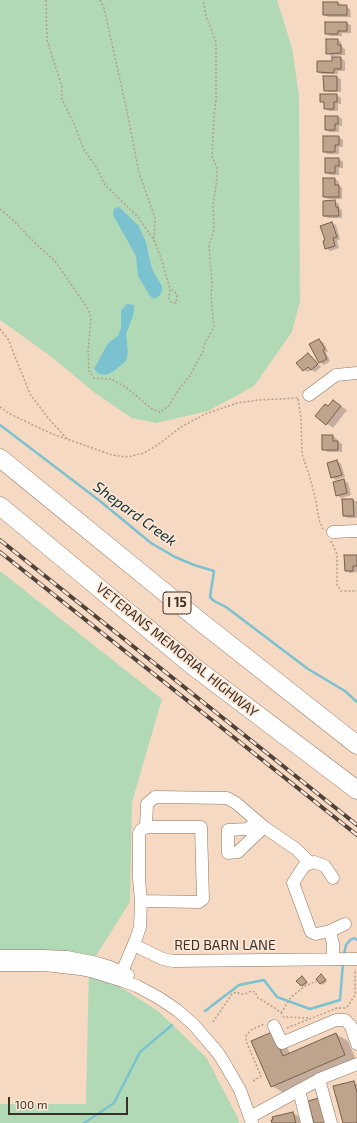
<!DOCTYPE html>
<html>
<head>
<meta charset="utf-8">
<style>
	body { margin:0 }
	#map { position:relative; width:357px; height:1123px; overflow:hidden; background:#f6d9c3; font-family:"Exo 2",sans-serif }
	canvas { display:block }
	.scale { position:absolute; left:8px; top:1097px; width:120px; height:18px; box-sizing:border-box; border:2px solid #3c3128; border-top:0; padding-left:5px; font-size:12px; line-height:14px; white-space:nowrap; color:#3c3128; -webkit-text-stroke:3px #ffe7d5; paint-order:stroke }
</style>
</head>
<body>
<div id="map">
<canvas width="357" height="1123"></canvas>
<div class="scale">100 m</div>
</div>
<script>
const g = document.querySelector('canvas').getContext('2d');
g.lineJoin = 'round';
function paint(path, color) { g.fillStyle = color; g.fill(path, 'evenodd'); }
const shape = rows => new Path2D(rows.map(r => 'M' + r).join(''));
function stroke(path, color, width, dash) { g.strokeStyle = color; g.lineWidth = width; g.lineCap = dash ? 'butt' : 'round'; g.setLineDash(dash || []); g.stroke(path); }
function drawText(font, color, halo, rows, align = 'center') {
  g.font = font + ' "Exo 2",sans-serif'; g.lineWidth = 3.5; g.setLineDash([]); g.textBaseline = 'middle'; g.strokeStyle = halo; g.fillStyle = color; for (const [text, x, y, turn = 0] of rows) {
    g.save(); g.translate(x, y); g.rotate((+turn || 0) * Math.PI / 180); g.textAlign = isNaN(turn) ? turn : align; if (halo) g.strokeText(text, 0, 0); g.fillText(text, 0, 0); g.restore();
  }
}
paint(shape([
	[0,0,277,0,292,48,299,96,300,301,292,332,254,386,208,411,156,423,132,418,95,393,53,358,0,320],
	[0,571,162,699,132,802,130,902,89,967,158,1011,206,1057,238,1118,239,1123,0,1123,0,1104,86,1104,89,967,0,970]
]), '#b1d9b6');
paint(shape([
	[119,207,138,225,146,242,150,261,153,271,162,286,162,291,160,295,155,299,150,296,138,276,136,256,113,215,114,209],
	[127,304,134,305,134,309,133,316,126,334,128,352,126,361,114,371,106,375,99,374,94,369,108,343,118,336,121,328,121,310]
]), '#7bc2d1');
paint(shape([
	[338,3,350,9,351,17,328,17,324,14],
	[346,23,351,25,351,33,342,33,342,36,330,36,326,33],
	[337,40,341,42,342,47,345,49,345,55,331,56,327,53],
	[333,58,341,58,345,61,345,71,338,71,338,74,322,74,318,72,333,62],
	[337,77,341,79,341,92,329,92,325,90],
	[337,95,341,98,341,104,338,104,338,111,329,111,325,108,325,103,321,101],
	[338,116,342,119,342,126,339,126,339,132,330,132,326,130,326,117],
	[339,137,343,140,343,147,339,147,339,154,328,154,324,152],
	[339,159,343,162,343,168,339,168,339,175,330,175,326,172],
	[335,179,339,182,339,186,342,188,342,199,328,199,324,197],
	[335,201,339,204,340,209,342,210,342,218,328,218,324,216,324,202],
	[332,223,336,225,340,239,337,241,339,248,330,251,326,248,326,241],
	[319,340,323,342,328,351,326,353,330,361,324,365,320,362],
	[308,354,312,357,321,367,315,372,311,370,308,372,304,370],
	[339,405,347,410,333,428,317,416,328,407],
	[323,436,333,436,337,439,337,441,342,444,342,452,328,452,323,449],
	[337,461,341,464,345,477,336,480,332,477],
	[343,480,348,483,351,495,341,498,337,495],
	[353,500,357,502,357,518,348,518,344,516],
	[357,556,357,572,350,573,346,570],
	[323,976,327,981,323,985,317,979],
	[304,979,308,983,303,987,298,981],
	[336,1034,348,1041,357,1062,284,1093,272,1086,252,1041,284,1040,290,1054],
	[354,1083,357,1084,357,1123,344,1123],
	[293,1113,305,1120,306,1123,273,1123]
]), '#0003');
stroke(shape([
	[0,425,100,501,151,543,175,557,194,565,214,571,210,597,214,601,226,607,308,669,345,691,357,702],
	[344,954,346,945,350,940,354,938,357,940],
	[205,1011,239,985,264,980,277,997,310,1009,340,1000,343,963],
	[84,1123,114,1103,140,1052,172,1025]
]), '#7bc2d1', 2.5);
const building = shape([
	[323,2,338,2,338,5,347,5,347,15,323,15,323,2],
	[325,22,347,22,347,31,338,31,338,34,325,34,325,22],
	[326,39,338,39,338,45,341,45,341,53,326,54,326,39],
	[332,57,341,57,341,69,334,69,334,73,317,72,317,61,332,61,332,57],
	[323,76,337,76,337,91,324,91,323,76],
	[320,94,337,94,337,102,334,102,334,109,324,109,324,102,320,102,320,94],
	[325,116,338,116,338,124,335,124,335,130,325,130,325,116],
	[323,136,339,136,339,145,335,145,335,152,323,152,323,136],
	[325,158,339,158,339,166,335,166,335,173,325,173,325,158],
	[323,178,335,178,335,185,339,185,339,197,323,197,323,178],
	[335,200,336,207,338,207,339,216,323,216,323,201,335,200],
	[332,222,337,237,333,238,335,246,325,249,323,241,325,240,320,226,332,222],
	[319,339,325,349,323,350,327,359,319,363,309,344,319,339],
	[308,353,318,364,311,370,308,367,303,371,296,363,308,353],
	[333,400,341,406,326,425,315,416,325,404,328,406,333,400],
	[322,435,333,435,333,441,338,441,338,450,322,450,322,435],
	[337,460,342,475,331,478,327,463,337,460],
	[344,479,347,493,336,496,333,482,344,479],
	[342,499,353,499,354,516,343,516,342,499],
	[344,555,357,555,357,566,353,566,353,571,345,571,344,555],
	[321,974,326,980,320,984,316,979,321,974],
	[302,976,307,982,301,986,296,981,302,976],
	[272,1032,283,1056,336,1033,345,1055,271,1087,251,1041,272,1032],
	[354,1081,357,1093,357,1123,343,1123,333,1086,354,1081],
	[319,1098,326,1123,314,1123,308,1101,319,1098],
	[293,1112,296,1123,272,1123,271,1120,273,1120,272,1117,293,1112]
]);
paint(building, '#bea48d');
stroke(building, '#775f4a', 1);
const minor = shape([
	[309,395,336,375,357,373],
	[333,532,357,531],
	[257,821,248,829,228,830,228,853,238,852,264,827],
	[146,827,147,804,155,797,227,798,236,803,264,827,296,849,310,863],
	[333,878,325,866,314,862,304,866,293,883,311,932,316,934,330,931,333,944,333,959],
	[330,931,345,924],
	[134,945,163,959,173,961,357,959],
	[0,956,43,956,67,957,97,963,110,967,128,975],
	[0,965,45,965,80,969,94,972,123,981,137,986,159,998,177,1010,194,1025,218,1053,225,1064,240,1090,252,1123],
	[119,979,136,939,140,927,141,901,139,879,139,833,141,830,146,827,201,827,203,899,199,902,141,901],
	[274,1026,282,1043,336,1020,345,1020,351,1026,357,1044],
	[319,1079,331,1123],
	[299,1090,307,1123],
	[250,1117,322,1078,357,1064]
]);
const highway = shape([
	[0,458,201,622,357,745],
	[0,506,193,666,357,790]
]);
stroke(minor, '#8e7460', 13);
stroke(highway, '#8e7460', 19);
stroke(shape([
	[46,0,47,40,62,87,62,99,74,124,84,150,97,168,105,185,138,217,154,240,162,261,170,289,169,298,171,302,176,303,177,295,174,291,170,289],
	[100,0,104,8,128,116,139,173,155,218,154,240],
	[0,209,14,221,37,245,55,261,88,309,91,318,88,352,89,371,94,378,111,379,127,388,152,409,160,412,169,406,179,389,190,376,203,351,205,343,214,327,211,297,212,285,209,245,214,230,213,204,217,179,217,167,212,157,214,115,216,100,216,42,206,16,203,0],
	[0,329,8,339,30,394,48,418,67,439],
	[298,399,301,418,302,454,310,478,316,501,319,520,323,529],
	[0,407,10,414,50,433,112,455,127,457,144,453,159,444,181,427,205,414,237,403,258,400,298,398],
	[331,541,337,554,337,585,341,591,357,591],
	[281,1013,291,997,305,986,317,981],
	[213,1022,232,994,236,992,242,994,245,994,251,991,255,992,258,998,275,1008,281,1013,284,1017,310,1018],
	[287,1028,337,1008,345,1008,347,1007,355,995,355,969],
	[253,1081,261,1076,246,1041,246,1036,251,1030,264,1024]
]), '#b59e8d', 1.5, [2, 2]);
stroke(minor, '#fff', 12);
stroke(highway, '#fff', 18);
const rail = shape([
	[0,540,357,825],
	[0,552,357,835]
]);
stroke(rail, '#504339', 4);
stroke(rail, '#ffe7d5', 2.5, [8]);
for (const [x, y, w] of [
	[177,603,28]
]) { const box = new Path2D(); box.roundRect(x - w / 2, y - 11, w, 22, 3); g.fillStyle = '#ffe7d5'; g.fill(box); stroke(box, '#3c3128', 1); }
drawText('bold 13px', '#3c3128', null, [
	["I 15",177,603]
]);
drawText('14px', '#3c3128', '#ffe7d5', [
	["VETERANS MEMORIAL HIGHWAY",177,650,39],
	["RED BARN LANE",225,945]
]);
drawText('italic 15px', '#0d3037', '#ffe7d5', [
	["Shepard Creek",135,514,36]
]);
</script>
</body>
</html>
